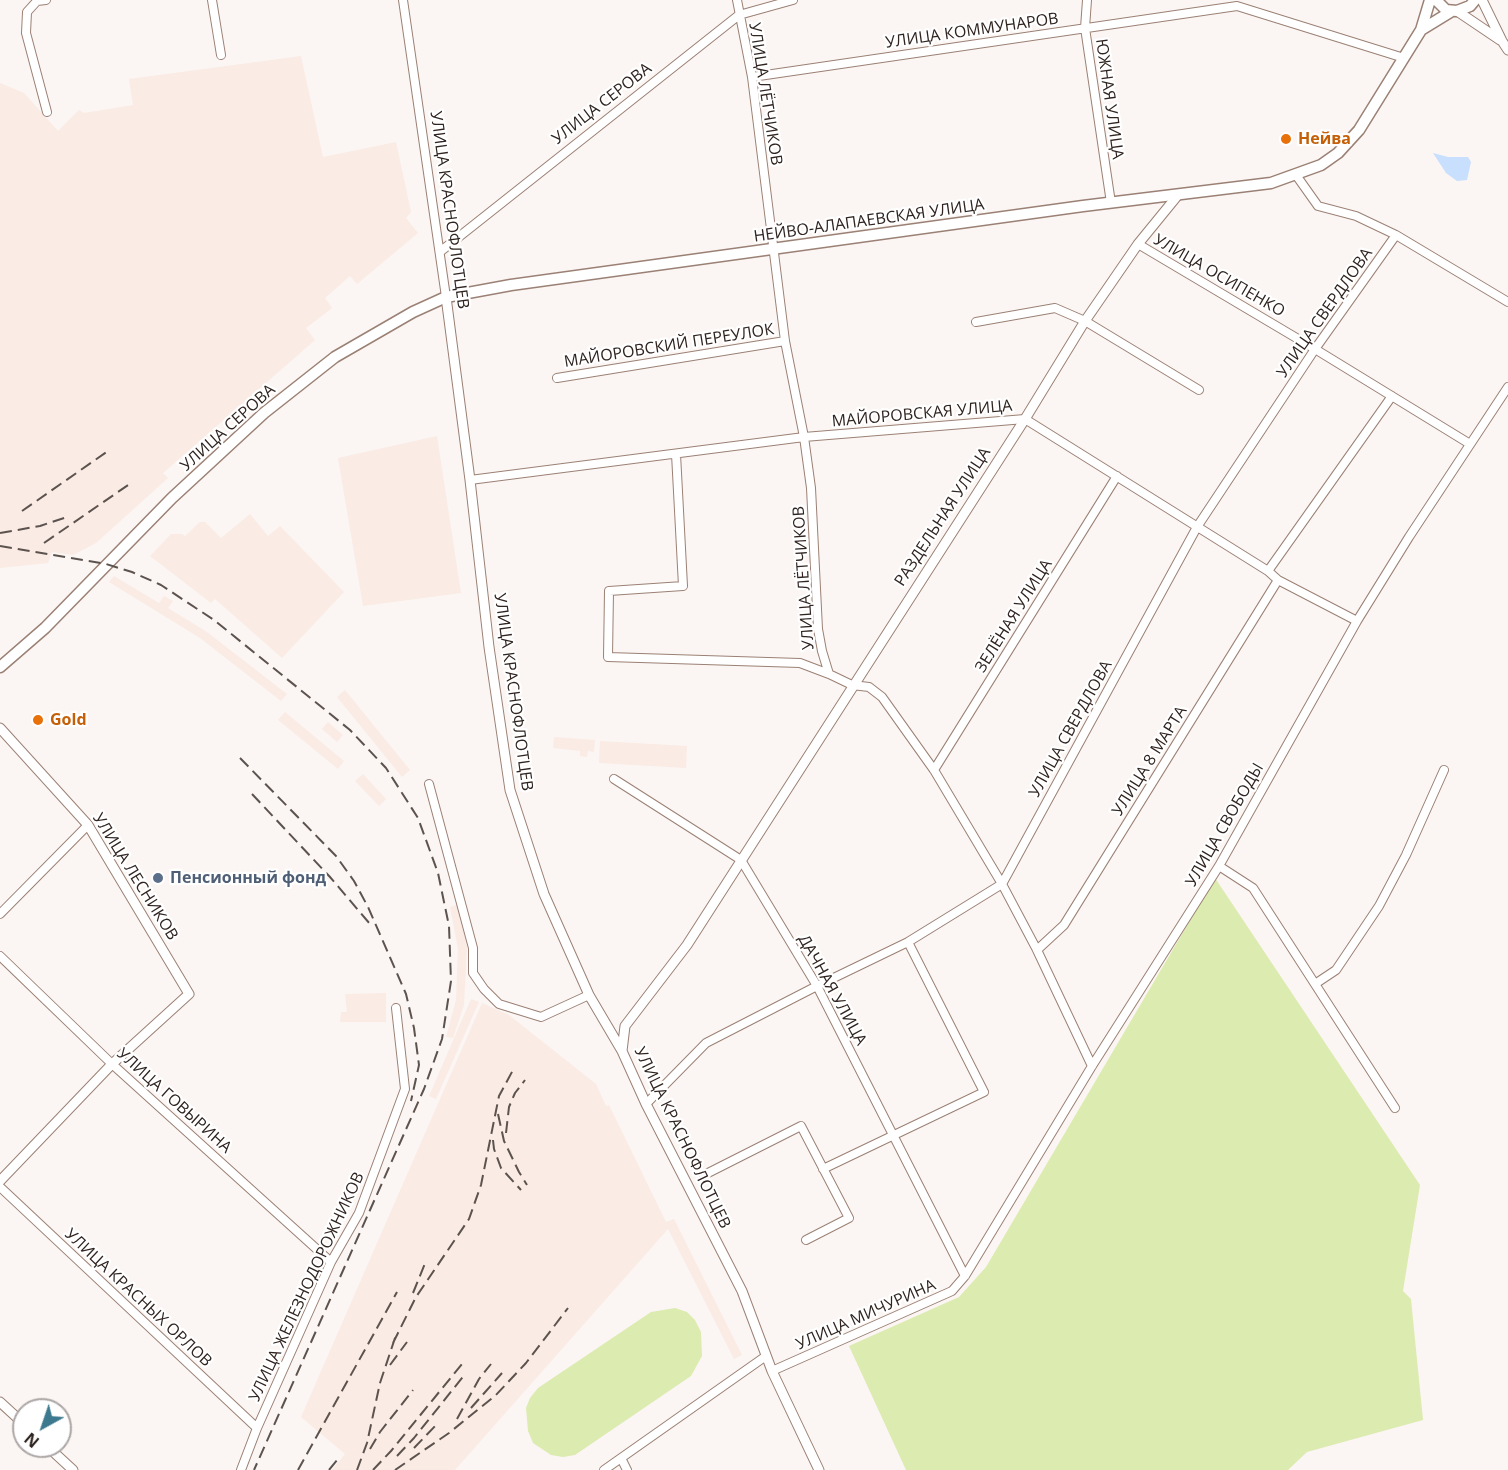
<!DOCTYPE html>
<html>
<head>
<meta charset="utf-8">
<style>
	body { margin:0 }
	#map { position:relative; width:1508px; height:1470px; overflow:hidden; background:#fbf6f3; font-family:"Open Sans",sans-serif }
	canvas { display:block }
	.north { position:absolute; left:12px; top:1398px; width:60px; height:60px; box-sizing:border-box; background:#fff; border:2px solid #aca7a6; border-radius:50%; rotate:220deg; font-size:16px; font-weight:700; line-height:24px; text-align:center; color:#2f2420 }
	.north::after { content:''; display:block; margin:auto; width:21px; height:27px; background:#3c798f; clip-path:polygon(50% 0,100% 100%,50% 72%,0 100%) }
</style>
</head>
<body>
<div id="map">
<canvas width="1508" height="1470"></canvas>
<div class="north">N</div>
</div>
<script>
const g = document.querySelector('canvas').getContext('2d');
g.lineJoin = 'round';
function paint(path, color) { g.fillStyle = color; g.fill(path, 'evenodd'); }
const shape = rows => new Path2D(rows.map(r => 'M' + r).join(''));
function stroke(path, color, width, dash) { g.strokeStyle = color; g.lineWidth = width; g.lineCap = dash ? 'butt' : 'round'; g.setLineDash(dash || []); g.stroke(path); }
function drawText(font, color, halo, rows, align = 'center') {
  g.font = font + ' "Open Sans",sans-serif'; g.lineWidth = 4.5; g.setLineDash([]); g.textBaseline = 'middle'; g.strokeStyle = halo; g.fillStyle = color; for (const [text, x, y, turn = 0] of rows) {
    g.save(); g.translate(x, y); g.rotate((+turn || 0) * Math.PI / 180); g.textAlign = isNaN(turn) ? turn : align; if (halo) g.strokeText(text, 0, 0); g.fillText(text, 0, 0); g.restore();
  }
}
paint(shape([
	[301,56,323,157,396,142,411,212,406,218,418,233,357,284,350,276,325,298,332,308,306,328,315,340,163,473,168,478,96,543,73,555,52,552,48,563,0,568,0,83,24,93,58,131,79,110,84,113,133,105,129,79],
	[437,436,461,593,363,606,338,458],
	[250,514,268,536,280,526,344,592,282,658,215,599,211,603,150,556,171,534,182,534,185,536,200,522,205,522,221,538],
	[114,576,159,603,164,596,173,601,168,608,207,632,287,694,281,701,200,638,109,582],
	[345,690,410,770,402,777,337,697],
	[285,712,344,761,338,769,278,720],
	[328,722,343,735,337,742,322,729],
	[554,737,595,740,594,752,588,751,587,757,580,756,580,751,553,748],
	[600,741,687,746,686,768,599,763],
	[363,774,386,799,379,806,355,781],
	[459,904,467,947,464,1005,453,1038,446,1037,456,1000,458,949,450,907],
	[386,993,386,1022,340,1022,341,1012,347,1012,345,994],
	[471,999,479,1002,436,1099,429,1096],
	[482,1003,509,1015,596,1084,606,1106,609,1105,666,1222,674,1219,742,1355,734,1359,668,1229,455,1470,332,1470,345,1454,301,1417]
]), '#faebe4');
paint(shape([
	[1215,878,1420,1185,1403,1291,1411,1299,1423,1420,1307,1452,1288,1470,906,1470,849,1346,959,1297,986,1267],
	[675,1308,687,1312,695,1320,701,1332,702,1356,691,1376,575,1455,563,1457,551,1455,533,1443,528,1431,526,1408,530,1398,538,1388,651,1312]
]), '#dcebb0');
paint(shape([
	[1433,153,1448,157,1468,157,1471,162,1467,180,1457,181,1446,173]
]), '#c8dffe');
const minor = shape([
	[46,0,37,1,27,12,26,33,47,112],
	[212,0,221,55],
	[403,0,446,297],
	[737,0,752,77,785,341,804,437,811,488,818,629,822,651,829,674,852,685,869,687,882,697,934,770,1002,884,1037,950,1092,1066],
	[1087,0,1085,28,1111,203],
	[752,77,1237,6,1404,58],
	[1296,175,1318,206,1356,216,1396,235,1508,302],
	[1138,244,1315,349,1470,444],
	[441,251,739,15,793,0],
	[976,322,1055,308,1085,321,1199,390],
	[557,378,785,341],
	[676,454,683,586,609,591,608,657,800,663,829,674],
	[470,480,804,437,1025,419,1268,571,1278,580,1357,621],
	[1268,571,1392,396],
	[934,770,1117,476],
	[614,779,741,860,817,986,965,1276],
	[429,784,473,948,473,973,484,989,499,1004,541,1017,589,995],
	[1219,866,1253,888,1395,1108],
	[0,914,88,825],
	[1037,950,1064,925,1278,580],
	[0,956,112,1064,331,1262],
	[1315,984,1336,970,1379,906,1406,855,1444,770],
	[646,1104,706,1043,817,986,908,942,1002,884,1197,527,1315,349,1396,235],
	[823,1169,984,1092,908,942],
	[704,1175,801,1126,849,1218,806,1240],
	[0,1187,257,1428],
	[772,1371,952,1291,965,1276,1092,1066,1219,866,1357,621,1409,537,1508,387],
	[621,1458,627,1470],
	[241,1470,257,1428,331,1262,359,1213,405,1089,396,1008],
	[604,1470,766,1356]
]);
const tertiary = shape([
	[1482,0,1502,41,1508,50],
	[1457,11,1500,40],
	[446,297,470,480,489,647,510,790,544,894,589,995,622,1051,646,1104,742,1291,772,1371,819,1470],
	[0,728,88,825,189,994,112,1064,0,1181],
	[622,1051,625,1026,687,945,1025,419,1085,321,1138,244,1178,195],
	[0,1402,24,1424],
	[47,1446,73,1470]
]);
const secondary = shape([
	[1436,0,1446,10,1457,11,1470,6,1475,0],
	[1421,30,1452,11],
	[0,667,45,628,172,498,264,413,335,357,413,312,446,297,511,285,1083,206,1271,183,1321,165,1338,153,1359,130,1421,30,1430,0]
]);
stroke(minor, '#9b8175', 10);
stroke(tertiary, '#9b8175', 11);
stroke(secondary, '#9b8175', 13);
stroke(minor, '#fff', 8);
stroke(tertiary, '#fff', 9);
stroke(secondary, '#fff', 10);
stroke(shape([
	[22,511,108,451],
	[0,533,40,526,67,517],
	[44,543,131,483],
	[0,546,106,564,132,572,161,585,214,620,350,730,386,768,418,818,438,873,449,926,451,981,442,1039,424,1089,254,1470],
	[240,758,336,856,354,881,368,907,406,994,414,1028,419,1065,411,1101],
	[252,794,330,877,370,924],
	[498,1114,504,1141,519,1172,527,1185],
	[506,1133,509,1107,515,1093,525,1080],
	[493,1140,494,1149,501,1168,521,1190],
	[413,1293,426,1261],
	[393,1343,416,1297,469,1219,481,1185,499,1096,513,1070],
	[390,1365,407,1342],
	[471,1408,502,1373],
	[457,1419,479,1379,491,1364],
	[414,1448,438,1423],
	[370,1449,380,1432,413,1390],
	[397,1456,414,1438,466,1373],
	[298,1470,397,1292],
	[329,1470,338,1459],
	[357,1470,367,1443,380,1383,396,1335],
	[373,1470,391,1451,462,1364],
	[395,1470,449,1433,496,1395,526,1363,568,1308]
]), '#5c524e', 2, [12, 6]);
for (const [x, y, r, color] of [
	[1286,139,6,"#e8710a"],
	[38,720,6,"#e8710a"],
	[158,878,6,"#5c6f8a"]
]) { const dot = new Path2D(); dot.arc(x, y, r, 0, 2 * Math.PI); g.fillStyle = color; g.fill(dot); stroke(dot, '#fff', 2); }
drawText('16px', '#2f2420', '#fff', [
	["УЛИЦА КОММУНАРОВ",972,31,-8],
	["УЛИЦА ЛЁТЧИКОВ",765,94,81],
	["ЮЖНАЯ УЛИЦА",1109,99,82],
	["УЛИЦА СЕРОВА",602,104,-38],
	["УЛИЦА КРАСНОФЛОТЦЕВ",449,210,82],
	["НЕЙВО-АЛАПАЕВСКАЯ УЛИЦА",869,221,-8],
	["УЛИЦА ОСИПЕНКО",1219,276,30],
	["УЛИЦА СВЕРДЛОВА",1325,313,-55],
	["МАЙОРОВСКИЙ ПЕРЕУЛОК",669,346,-9],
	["МАЙОРОВСКАЯ УЛИЦА",922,414,-5],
	["УЛИЦА СЕРОВА",228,428,-42],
	["РАЗДЕЛЬНАЯ УЛИЦА",943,517,-57],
	["УЛИЦА ЛЁТЧИКОВ",804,578,-94],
	["ЗЕЛЁНАЯ УЛИЦА",1014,616,-58],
	["УЛИЦА КРАСНОФЛОТЦЕВ",513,692,82],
	["УЛИЦА СВЕРДЛОВА",1071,729,-61],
	["УЛИЦА 8 МАРТА",1150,761,-58],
	["УЛИЦА СВОБОДЫ",1225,825,-60],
	["УЛИЦА ЛЕСНИКОВ",135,877,58],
	["ДАЧНАЯ УЛИЦА",832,990,61],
	["УЛИЦА ГОВЫРИНА",174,1101,42],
	["УЛИЦА КРАСНОФЛОТЦЕВ",682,1138,64],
	["УЛИЦА ЖЕЛЕЗНОДОРОЖНИКОВ",307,1287,-65],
	["УЛИЦА КРАСНЫХ ОРЛОВ",138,1298,43],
	["УЛИЦА МИЧУРИНА",866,1315,-24]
]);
drawText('bold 16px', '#c56008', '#fff', [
	["Нейва",1298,139],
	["Gold",50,720]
], 'left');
drawText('bold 16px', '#4e5e75', '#fff', [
	["Пенсионный фонд",170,878]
], 'left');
</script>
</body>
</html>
